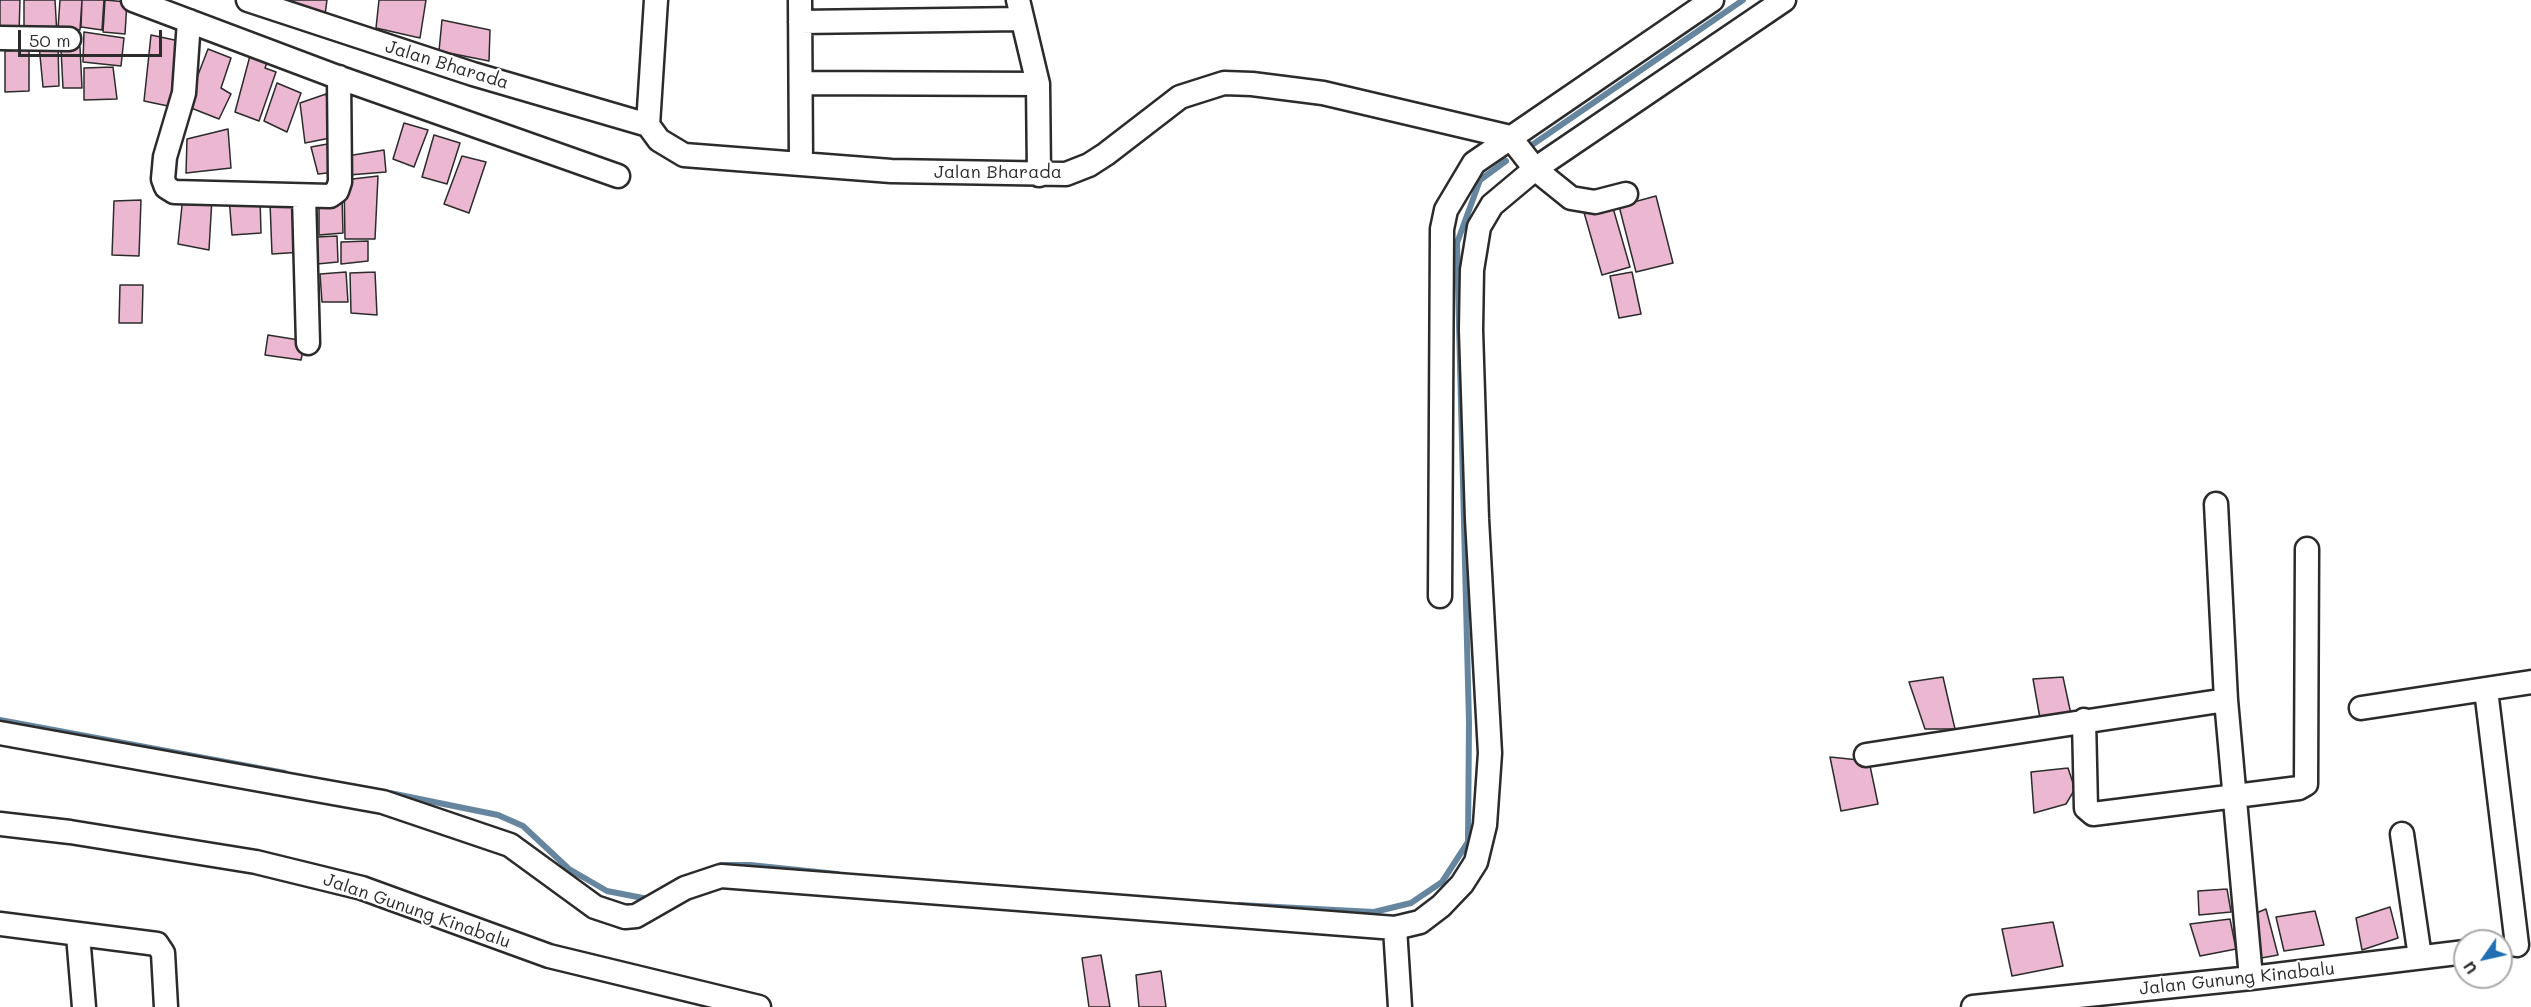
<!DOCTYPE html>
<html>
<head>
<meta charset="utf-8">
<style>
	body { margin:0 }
	#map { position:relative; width:2531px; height:1007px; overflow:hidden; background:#fff; font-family:Mali,sans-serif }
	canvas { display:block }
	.north { position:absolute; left:2453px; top:929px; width:60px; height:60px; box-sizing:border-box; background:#fff; border:2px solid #aaa; border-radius:50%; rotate:236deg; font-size:16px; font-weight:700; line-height:24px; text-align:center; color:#2b2b2b }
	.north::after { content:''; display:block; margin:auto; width:21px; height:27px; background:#1f6fb2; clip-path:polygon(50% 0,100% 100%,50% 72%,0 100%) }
	.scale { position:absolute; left:18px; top:30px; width:144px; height:27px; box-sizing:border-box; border:3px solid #2b2b2b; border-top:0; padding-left:8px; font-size:18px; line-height:21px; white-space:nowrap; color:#2b2b2b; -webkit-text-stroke:4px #fff; paint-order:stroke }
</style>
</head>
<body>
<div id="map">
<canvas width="2531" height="1007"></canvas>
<div class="north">U</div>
<div class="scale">50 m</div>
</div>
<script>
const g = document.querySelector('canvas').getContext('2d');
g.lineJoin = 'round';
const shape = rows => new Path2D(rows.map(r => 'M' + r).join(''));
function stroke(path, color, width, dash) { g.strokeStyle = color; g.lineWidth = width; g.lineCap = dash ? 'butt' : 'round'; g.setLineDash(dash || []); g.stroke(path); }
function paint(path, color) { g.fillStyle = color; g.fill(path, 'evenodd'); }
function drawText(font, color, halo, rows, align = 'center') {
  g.font = font + ' Mali,sans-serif'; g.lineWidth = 4.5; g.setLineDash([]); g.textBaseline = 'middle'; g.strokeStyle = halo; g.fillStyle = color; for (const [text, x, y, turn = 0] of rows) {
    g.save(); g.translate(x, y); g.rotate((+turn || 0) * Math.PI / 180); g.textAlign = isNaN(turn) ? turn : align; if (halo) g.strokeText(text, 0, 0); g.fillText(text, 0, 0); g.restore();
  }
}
stroke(shape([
	[1529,147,1743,0],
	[0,720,285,773],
	[390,793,498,815,523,826,569,869,607,891,648,899],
	[717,868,721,865,750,865,837,874],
	[1239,905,1374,912,1411,903,1442,882,1468,842,1469,723,1457,243,1480,180,1506,161]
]), '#65869e', 6);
const building = shape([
	[0,0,20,0,19,34,0,31,0,0],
	[24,0,55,0,57,35,24,33,24,0],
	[60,0,82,0,80,30,58,29,60,0],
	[82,0,104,0,102,30,81,27,82,0],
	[105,0,127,2,125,34,103,32,105,0],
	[286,0,327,0,325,15,285,6,286,0],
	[379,0,426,0,420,38,376,28,379,0],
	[442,20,490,30,489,61,439,51,442,20],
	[84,32,124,38,121,66,83,62,84,32],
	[151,35,184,42,168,106,144,101,151,35],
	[39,45,58,45,59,86,43,87,39,45],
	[80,47,82,88,63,88,61,49,80,47],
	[208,49,231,58,221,88,231,94,219,119,186,106,208,49],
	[29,50,29,91,5,92,5,51,29,50],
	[251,52,268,60,265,68,276,72,259,121,235,112,251,52],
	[113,67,117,99,84,100,84,68,113,67],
	[277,83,301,93,287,132,264,121,277,83],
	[326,94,335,137,305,143,300,103,326,94],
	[404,123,428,130,414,167,393,159,404,123],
	[228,129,231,168,186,173,187,139,228,129],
	[434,135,460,143,447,184,422,177,434,135],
	[333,143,336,172,318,174,311,147,333,143],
	[384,150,386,172,349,175,347,156,384,150],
	[462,156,486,162,469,213,444,204,462,156],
	[378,176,375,239,345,239,344,180,378,176],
	[183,196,212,198,209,250,178,244,183,196],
	[1656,196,1673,263,1636,272,1619,206,1656,196],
	[229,197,260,197,261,233,232,235,229,197],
	[342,197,343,233,319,235,319,200,342,197],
	[141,200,139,256,112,255,114,201,141,200],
	[1611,201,1630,267,1602,275,1583,209,1611,201],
	[270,203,300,203,303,252,272,254,270,203],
	[337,236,338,262,317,264,316,237,337,236],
	[368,241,368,261,341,264,341,242,368,241],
	[346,272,348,302,322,302,320,274,346,272],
	[375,272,377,315,351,313,350,273,375,272],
	[1632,272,1641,314,1619,318,1610,276,1632,272],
	[120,285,143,285,142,323,119,323,120,285],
	[268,335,305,341,301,360,265,355,268,335],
	[1943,677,1955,729,1925,729,1909,682,1943,677],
	[2063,677,2072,719,2041,724,2033,679,2063,677],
	[1830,757,1869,761,1878,804,1841,811,1830,757],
	[2068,768,2075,789,2066,804,2034,813,2031,772,2068,768],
	[2227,889,2231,912,2199,915,2198,891,2227,889],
	[2390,907,2398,938,2362,950,2356,918,2390,907],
	[2266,909,2278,955,2256,959,2249,916,2266,909],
	[2315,911,2324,945,2284,951,2276,917,2315,911],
	[2230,919,2236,949,2200,956,2190,924,2230,919],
	[2053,922,2063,966,2012,976,2002,929,2053,922],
	[1101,955,1110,1007,1089,1007,1082,958,1101,955],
	[1161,971,1166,1007,1139,1007,1136,975,1161,971]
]);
paint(building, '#ecb7d0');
stroke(building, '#2b2b2b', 1.5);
const street = shape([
	[133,0,332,75,618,176],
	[248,0,473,74,648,125],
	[656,0,648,125,659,140,684,155,891,171,1066,174,1089,165,1106,154,1180,97,1224,83,1252,84,1323,93,1510,137,1535,169,1571,198,1595,202,1626,194],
	[800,0,801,162],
	[1018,0,1038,84,1039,175],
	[189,21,184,93,165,157,163,179,166,187,174,192,330,196,337,191,340,182,339,77],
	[800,22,1021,19],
	[0,38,69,39],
	[803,83,1038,84],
	[304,196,308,343],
	[2216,504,2226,700,2251,978],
	[1440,596,1442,229,1446,210,1474,163,1712,0],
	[2486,690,2517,945],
	[2361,708,2531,682],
	[2084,720,2086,808,2093,814,2299,788,2306,784,2307,549],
	[0,733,383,802,510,845,595,907,625,917,636,916,685,888,721,876,1395,928,1420,922,1441,906,1462,884,1476,862,1485,825,1490,753,1477,519,1471,330,1472,270,1479,227,1492,205,1535,169,1784,0],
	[1866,755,2226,700],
	[0,824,70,832,256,862,362,888,549,956,759,1007],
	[2402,834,2420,957],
	[0,924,157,944,163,953,166,1007],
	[1395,928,1400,1007],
	[78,935,84,1007],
	[1973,1007,2251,978,2465,952]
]);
stroke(street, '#2b2b2b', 27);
stroke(street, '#fff', 22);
drawText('18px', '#2b2b2b', '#fff', [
	["Jalan Bharada",447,65,17],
	["Jalan Bharada",998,172],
	["Jalan Gunung Kinabalu",417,911,19],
	["Jalan Gunung Kinabalu",2237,979,-6]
]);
</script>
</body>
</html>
